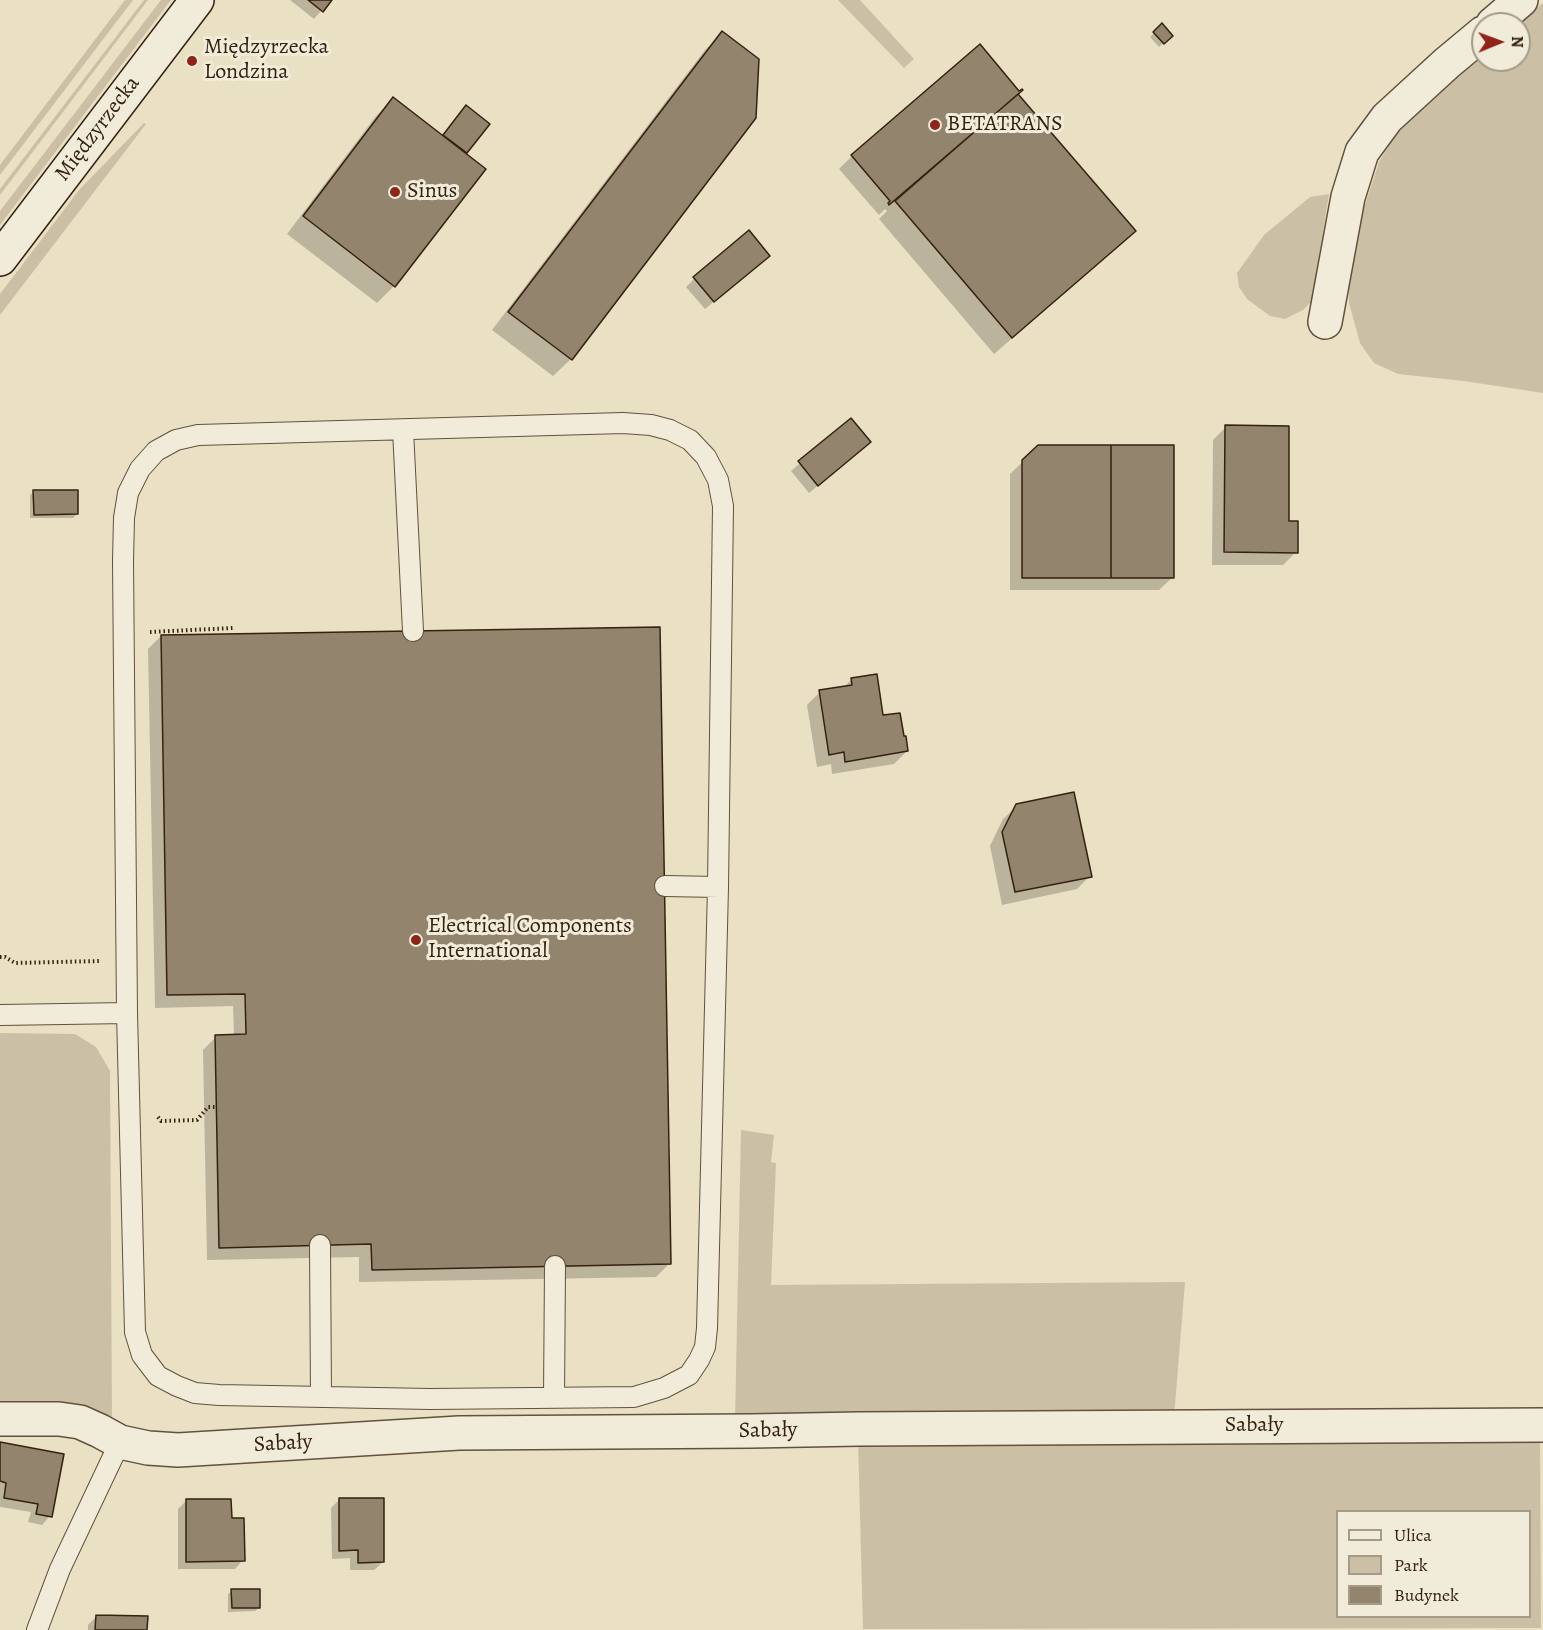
<!DOCTYPE html>
<html>
<head>
<meta charset="utf-8">
<style>
	body { margin:0 }
	#map { position:relative; width:1543px; height:1630px; overflow:hidden; background:#eae0c4; font-family:Alegreya,serif }
	canvas { display:block }
	.legend { position:absolute; left:1336px; top:1510px; width:195px; height:108px; box-sizing:border-box; background:#f1ebd9; border:2px solid #a69a89; margin:0; padding:8px 10px; list-style:none; font-size:18px; color:#352110 }
	.legend li { display:flex; align-items:center; gap:12px; height:30px }
	.legend b { width:30px; border:2px solid #a69a89 }
	.north { position:absolute; left:1471px; top:12px; width:60px; height:60px; box-sizing:border-box; background:#f1ebd9; border:2px solid #a69a89; border-radius:50%; rotate:89deg; font-size:16px; font-weight:700; line-height:24px; text-align:center; color:#352110 }
	.north::after { content:''; display:block; margin:auto; width:21px; height:27px; background:#8f2418; clip-path:polygon(50% 0,100% 100%,50% 72%,0 100%) }
</style>
</head>
<body>
<div id="map">
<canvas width="1543" height="1630"></canvas>
<ul class="legend">
<li><b style="height:8px;background:#f1ebd9"></b>Ulica</li>
<li><b style="height:16px;background:#cbc0a5"></b>Park</li>
<li><b style="height:16px;background:#93846e"></b>Budynek</li>
</ul>
<div class="north">N</div>
</div>
<script>
const g = document.querySelector('canvas').getContext('2d');
g.lineJoin = 'round';
function paint(path, color) { g.fillStyle = color; g.fill(path, 'evenodd'); }
const shape = rows => new Path2D(rows.map(r => 'M' + r).join(''));
function stroke(path, color, width, dash) { g.strokeStyle = color; g.lineWidth = width; g.lineCap = dash ? 'butt' : 'round'; g.setLineDash(dash || []); g.stroke(path); }
function drawText(font, color, halo, rows, align = 'center') {
  g.font = font + ' Alegreya,serif'; g.lineWidth = 6; g.setLineDash([]); g.textBaseline = 'middle'; g.strokeStyle = halo; g.fillStyle = color; for (const [text, x, y, turn = 0] of rows) {
    g.save(); g.translate(x, y); g.rotate((+turn || 0) * Math.PI / 180); g.textAlign = isNaN(turn) ? turn : align; if (halo) g.strokeText(text, 0, 0); g.fillText(text, 0, 0); g.restore();
  }
}
paint(shape([
	[125,0,133,0,0,175,0,165],
	[144,0,148,0,0,195,0,189],
	[161,0,171,0,0,225,0,211],
	[838,0,860,0,914,59,904,68],
	[1543,3,1543,393,1464,381,1398,374,1374,363,1360,343,1349,303,1348,269,1355,235,1379,162,1399,129,1454,77,1483,53,1483,60,1519,60,1518,24],
	[144,123,146,124,0,315,0,294,79,190],
	[1329,194,1312,301,1303,310,1285,319,1270,316,1247,299,1239,287,1237,273,1264,235,1310,197],
	[0,1033,75,1034,96,1047,110,1071,112,1417,87,1408,0,1407],
	[741,1130,774,1135,771,1162,776,1163,771,1285,1185,1282,1174,1417,735,1420],
	[1540,1434,1541,1628,863,1629,858,1440],
	[1338,1512,1530,1512,1530,1616,1338,1616]
]), '#cbc0a5');
paint(shape([
	[290,0,330,0,314,19],
	[1162,26,1171,36,1159,47,1150,37],
	[722,33,571,359,553,376,492,330,705,50],
	[1016,94,1134,231,1117,248,994,354,879,219,887,211,885,209,879,215,839,169,852,156],
	[393,99,442,137,462,111,488,124,464,154,484,169,394,286,377,303,287,234,376,116],
	[759,264,705,309,686,287,694,279],
	[850,420,861,450,809,493,791,471],
	[1226,427,1287,523,1296,552,1283,565,1212,565,1213,440],
	[1038,447,1172,578,1159,590,1010,590,1010,474],
	[34,492,77,514,73,518,30,518,30,495],
	[161,636,669,1264,656,1277,359,1282,359,1257,207,1260,203,1050,216,1037,234,1036,233,1006,155,1008,148,649],
	[852,679,907,751,894,764,832,774,831,764,817,767,807,705,820,692,843,688],
	[1017,806,1090,876,1077,889,1002,905,990,846,1003,819],
	[0,1444,50,1516,42,1525,28,1522,31,1512,0,1507],
	[340,1499,383,1562,374,1570,350,1570,350,1558,332,1559,331,1508],
	[186,1501,230,1519,243,1560,235,1569,178,1569,178,1509],
	[232,1591,259,1608,255,1611,228,1612,228,1594],
	[96,1617,146,1630,88,1630,88,1625]
]), '#0003');
const building = shape([
	[308,0,332,0,323,12,308,0],
	[1162,23,1173,36,1164,44,1153,32,1162,23],
	[722,31,759,59,756,118,572,360,508,312,722,31],
	[980,44,1019,91,1022,89,1023,90,889,205,888,203,890,201,851,155,980,44],
	[1018,94,1136,231,1012,338,895,201,1018,94],
	[393,97,486,169,395,287,303,216,393,97],
	[466,105,490,124,467,153,443,135,466,105],
	[749,230,770,256,714,302,693,277,749,230],
	[851,418,871,442,818,486,798,461,851,418],
	[1225,425,1289,426,1289,521,1298,521,1298,553,1224,552,1225,425],
	[1038,445,1111,445,1111,578,1022,578,1022,460,1038,445],
	[1111,445,1174,445,1174,578,1111,578,1111,445],
	[33,490,78,490,78,514,34,515,33,490],
	[660,627,671,1264,372,1270,371,1244,219,1248,215,1035,246,1034,245,994,167,995,161,635,660,627],
	[877,674,883,715,900,713,904,736,906,736,908,751,845,762,844,752,829,755,819,690,852,685,851,678,877,674],
	[1074,792,1092,877,1015,892,1002,832,1016,804,1074,792],
	[0,1442,64,1454,52,1517,36,1514,38,1504,4,1498,6,1483,0,1481,0,1442],
	[339,1498,384,1498,384,1562,358,1563,358,1550,339,1551,339,1498],
	[186,1499,231,1499,232,1518,244,1518,245,1561,186,1562,186,1499],
	[231,1589,260,1589,260,1608,232,1608,231,1589],
	[96,1615,148,1616,147,1630,95,1630,96,1615]
]);
paint(building, '#93846e');
stroke(building, '#352110', 1.5);
const service = shape([
	[623,423,651,425,670,430,690,440,706,457,718,480,723,506,718,887,707,1328,705,1347,699,1360,689,1375,664,1388,634,1397,430,1399,219,1395,195,1393,177,1386,158,1376,142,1355,135,1332,127,1013,123,561,124,518,128,493,140,469,156,451,176,440,198,435,623,423],
	[403,430,413,631],
	[665,886,718,887],
	[0,1015,127,1013],
	[320,1245,321,1397],
	[554,1398,555,1266],
	[37,1630,60,1569,120,1442]
]);
const minor = shape([
	[1493,24,1521,0],
	[1325,322,1348,197,1362,152,1387,118,1447,63,1483,33],
	[0,1419,59,1419,80,1422,100,1431,120,1442,148,1448,178,1450,459,1433,751,1431,859,1429,1543,1425]
]);
const secondary = shape([
	[0,259,197,0]
]);
stroke(service, '#62513d', 22);
stroke(minor, '#62513d', 36);
stroke(secondary, '#352110', 36);
stroke(shape([
	[150,632,233,628],
	[0,957,5,957,15,963,100,961],
	[158,1117,161,1121,197,1120,208,1107,216,1107]
]), '#352110', 4, [1.5, 3]);
stroke(service, '#f1ebd9', 20);
stroke(minor, '#f1ebd9', 33);
stroke(secondary, '#f1ebd9', 33);
for (const [x, y, r, color] of [
	[192,61,6,"#8f2418"],
	[935,125,6,"#8f2418"],
	[395,192,6,"#8f2418"],
	[416,940,6,"#8f2418"]
]) { const dot = new Path2D(); dot.arc(x, y, r, 0, 2 * Math.PI); g.fillStyle = color; g.fill(dot); stroke(dot, '#f1ebd9', 2); }
drawText('22px', '#352110', '#f1ebd9', [
	["Międzyrzecka",204,48],
	["Londzina",204,73],
	["BETATRANS",947,125],
	["Sinus",407,192],
	["Electrical Components",428,927],
	["International",428,952]
], 'left');
drawText('22px', '#352110', '#f1ebd9', [
	["Międzyrzecka",98,129,-53],
	["Sabały",1254,1426],
	["Sabały",768,1431,-1],
	["Sabały",283,1444,-3]
]);
</script>
</body>
</html>
